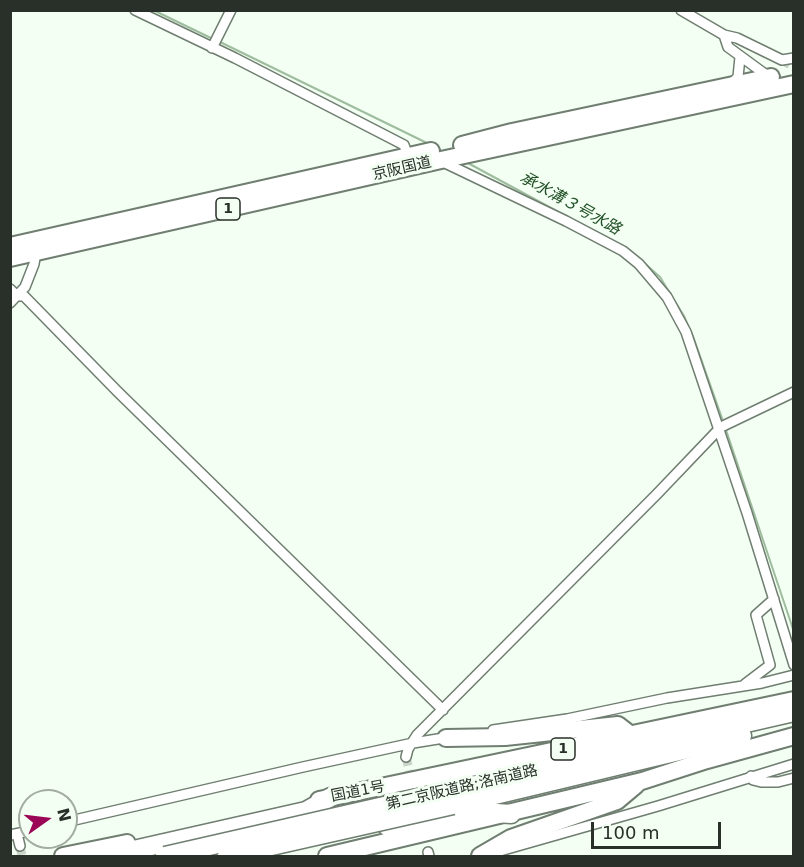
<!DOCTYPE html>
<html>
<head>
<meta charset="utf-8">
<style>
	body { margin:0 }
	#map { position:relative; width:804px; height:867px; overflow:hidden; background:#f2fff2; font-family:"DejaVu Sans",sans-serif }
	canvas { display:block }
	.frame { position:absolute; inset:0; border:12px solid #292f29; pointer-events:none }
	.north { position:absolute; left:18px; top:789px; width:60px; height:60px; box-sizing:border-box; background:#f2fff2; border:2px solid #a2aca2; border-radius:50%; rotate:76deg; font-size:16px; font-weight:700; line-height:24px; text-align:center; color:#292f29 }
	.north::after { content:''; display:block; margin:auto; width:21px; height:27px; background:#9b0756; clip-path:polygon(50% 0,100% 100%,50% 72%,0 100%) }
	.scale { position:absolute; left:591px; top:822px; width:130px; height:27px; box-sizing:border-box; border:3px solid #292f29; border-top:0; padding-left:8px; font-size:18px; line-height:21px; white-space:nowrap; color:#292f29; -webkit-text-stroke:4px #f2fff2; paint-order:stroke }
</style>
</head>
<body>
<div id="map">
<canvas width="804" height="867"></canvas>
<div class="frame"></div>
<div class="north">N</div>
<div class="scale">100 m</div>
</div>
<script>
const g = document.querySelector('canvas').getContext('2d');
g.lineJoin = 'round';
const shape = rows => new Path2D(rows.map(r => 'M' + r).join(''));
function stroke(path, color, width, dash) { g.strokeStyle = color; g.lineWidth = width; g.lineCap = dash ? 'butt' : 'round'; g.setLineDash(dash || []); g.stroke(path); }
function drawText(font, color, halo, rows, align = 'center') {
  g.font = font + ' "DejaVu Sans","Noto Sans JP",sans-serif'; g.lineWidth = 6; g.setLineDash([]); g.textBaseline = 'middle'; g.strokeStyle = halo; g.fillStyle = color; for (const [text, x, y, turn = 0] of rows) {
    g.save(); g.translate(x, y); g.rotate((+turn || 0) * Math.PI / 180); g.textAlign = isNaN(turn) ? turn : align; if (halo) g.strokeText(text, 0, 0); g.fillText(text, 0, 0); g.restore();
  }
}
stroke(shape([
	[153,10,213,39],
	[218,41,429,144],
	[466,162,614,242],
	[641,260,660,277,684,316,694,339,723,421],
	[725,427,794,632]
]), '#9ebc9e', 2);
stroke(shape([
	[782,60,794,67],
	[406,757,412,783],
	[20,846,22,856]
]), '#cad5ca', 9, [9, 4.5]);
const minor = shape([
	[135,10,235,58,404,145,408,156],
	[681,10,724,35,737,38,782,60,794,58],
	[724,35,728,47,769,77],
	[212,48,231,10],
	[731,84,738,77,740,57],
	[443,162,566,221,623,251,639,264,667,297,686,332,747,513,794,665],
	[10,289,17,296,24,296,118,392,443,710],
	[10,303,25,287,34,264,36,252],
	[745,684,770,665,756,615,774,599],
	[493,730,567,719,667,698,762,683,794,675],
	[406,757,408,749,417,735,657,494,721,427,794,392],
	[751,776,753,780,761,782,778,782,794,778],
	[66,822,303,767,413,743,450,737],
	[17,834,20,846],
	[10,835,30,831],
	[500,851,658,806,794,764],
	[428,852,429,856]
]);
const trunk = shape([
	[462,145,512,132,771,77],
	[10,246,431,151],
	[10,258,441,160,794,84],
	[446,738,505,737,618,725,631,735],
	[319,800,794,700],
	[63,856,127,843],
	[327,856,642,781,707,760,794,736],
	[480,856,511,838,617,801,636,785]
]);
const motorway = shape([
	[450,791,794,712],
	[453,805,742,736],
	[388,827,482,812,511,814],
	[107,856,306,811,331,797]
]);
stroke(minor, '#6f7e70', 12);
stroke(trunk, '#6f7e70', 20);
stroke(motorway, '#6f7e70', 21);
stroke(minor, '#fff', 9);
stroke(trunk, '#fff', 16);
stroke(motorway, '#fff', 18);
const motorwayBridge = shape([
	[165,856,450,791],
	[227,856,453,805]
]);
stroke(motorwayBridge, '#6f7e70', 21, []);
stroke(motorwayBridge, '#fff', 18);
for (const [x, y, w] of [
	[228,209,24],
	[563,749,24]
]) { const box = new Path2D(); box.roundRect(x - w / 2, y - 11, w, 22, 4.5); g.fillStyle = '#f2fff2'; g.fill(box); stroke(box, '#292f29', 1.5); }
drawText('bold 14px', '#292f29', null, [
	["1",228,209],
	["1",563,749]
]);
drawText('15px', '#292f29', '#f2fff2', [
	["京阪国道",402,169,-13],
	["第二京阪道路;洛南道路",462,788,-13],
	["国道1号",358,792,-11]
]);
drawText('italic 16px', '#235027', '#f2fff2', [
	["承水溝３号水路",570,204,29]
]);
</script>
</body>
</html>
